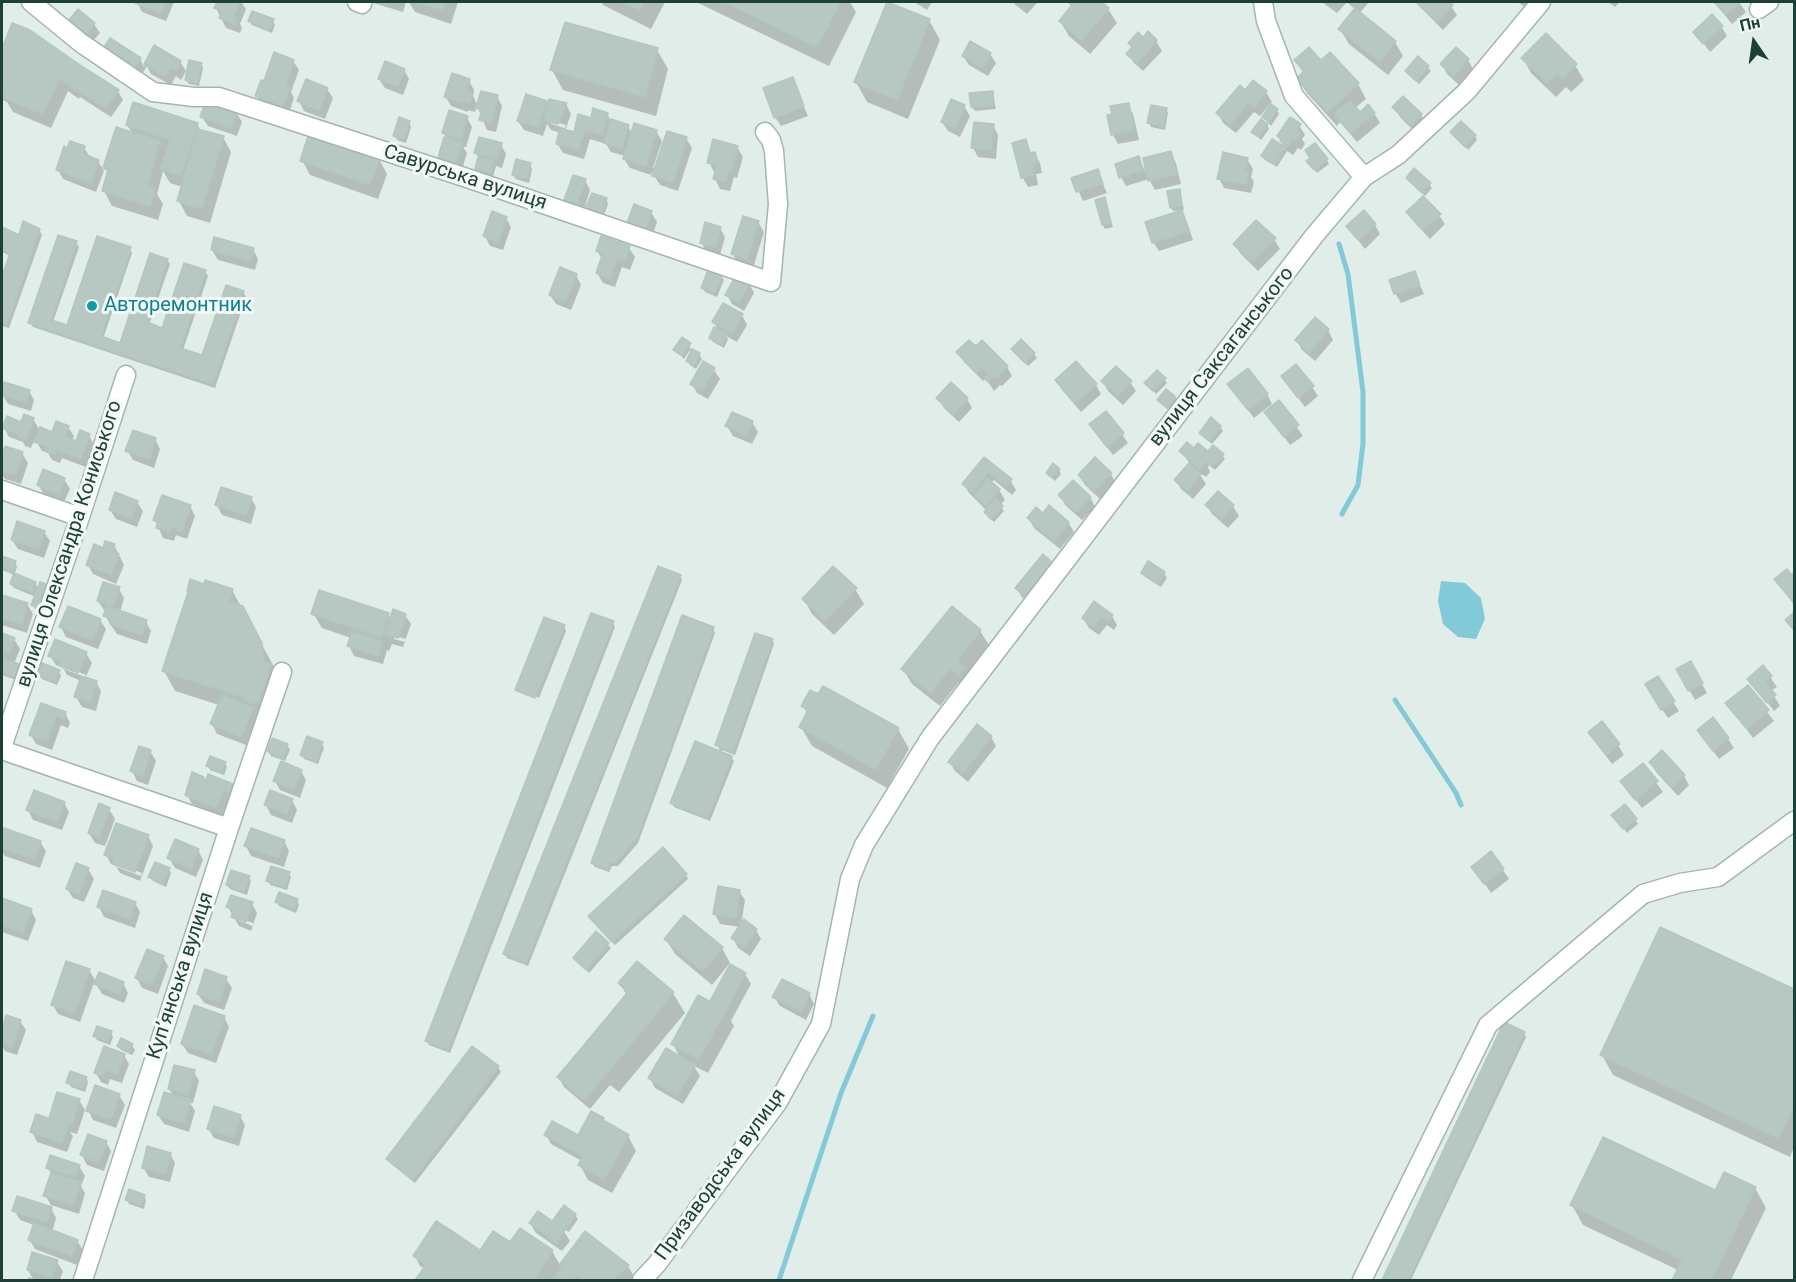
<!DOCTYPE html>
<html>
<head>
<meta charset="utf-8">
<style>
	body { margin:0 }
	#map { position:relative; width:1796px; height:1282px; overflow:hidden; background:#e1ede8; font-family:Roboto,sans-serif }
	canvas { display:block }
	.frame { position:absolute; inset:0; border:3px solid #1f4038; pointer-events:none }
	.north { position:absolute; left:1724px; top:12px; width:60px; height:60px; -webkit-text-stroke:4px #f2f9f6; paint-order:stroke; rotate:347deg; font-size:16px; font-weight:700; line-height:24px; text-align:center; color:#1f4038 }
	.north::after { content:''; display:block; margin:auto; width:21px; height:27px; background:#1f4038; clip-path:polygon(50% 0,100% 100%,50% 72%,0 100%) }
</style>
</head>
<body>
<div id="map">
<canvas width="1796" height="1282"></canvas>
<div class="frame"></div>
<div class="north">Пн</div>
</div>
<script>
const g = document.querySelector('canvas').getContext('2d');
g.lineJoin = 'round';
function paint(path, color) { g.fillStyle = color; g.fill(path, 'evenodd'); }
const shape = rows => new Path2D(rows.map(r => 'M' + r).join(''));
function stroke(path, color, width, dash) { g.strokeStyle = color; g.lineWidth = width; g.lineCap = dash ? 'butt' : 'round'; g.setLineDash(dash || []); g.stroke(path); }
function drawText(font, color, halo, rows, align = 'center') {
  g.font = font + ' Roboto,sans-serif'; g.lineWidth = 6; g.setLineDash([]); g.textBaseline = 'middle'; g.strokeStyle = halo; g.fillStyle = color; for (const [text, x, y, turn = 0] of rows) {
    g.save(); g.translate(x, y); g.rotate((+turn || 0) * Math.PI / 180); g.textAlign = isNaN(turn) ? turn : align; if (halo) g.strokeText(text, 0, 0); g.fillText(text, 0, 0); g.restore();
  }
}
paint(shape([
	[1441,581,1465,583,1481,598,1485,619,1476,639,1458,637,1443,624,1438,601]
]), '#82c9d9');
paint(shape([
	[137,2,174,2,166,21,142,12],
	[218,2,241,2,246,9,240,24,242,28,240,33,226,28,216,8],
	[370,2,406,2,403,12],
	[409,2,458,2,451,24,415,12],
	[601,2,665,2,651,29,603,5],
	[696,2,850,2,856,12,829,66],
	[914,2,932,2,927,10],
	[1012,2,1038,2,1027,14],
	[1068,2,1100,2,1108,9,1117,23,1090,54,1069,36,1060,21,1072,8],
	[1322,2,1347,2,1337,13],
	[1347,2,1369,2,1359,14,1395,42,1403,56,1388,75,1349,44,1340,29,1356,10],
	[1415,2,1448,2,1457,15,1443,30],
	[1518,2,1531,2,1526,8],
	[1608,2,1620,2,1615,7],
	[1714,2,1739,2,1746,12,1732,24],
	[929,20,940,40,908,119,867,102,856,82],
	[249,21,273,21,275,25,272,33,252,25],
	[94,24,100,33,88,47,72,35],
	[13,25,118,91,123,100,111,117,80,97,79,99,68,91,51,128,13,112,7,102,2,100,2,52],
	[1721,26,1727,36,1710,52,1695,32],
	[1148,34,1156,41,1162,51,1143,71,1134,63,1128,54,1133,49,1129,43,1143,39],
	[155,47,180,62,186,71,181,80,176,76,171,85,151,74,147,66,138,80,108,62,140,59,144,67],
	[657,50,668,69,656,116,563,90,552,70],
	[990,54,996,63,988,76,969,65,963,56],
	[1419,58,1431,71,1419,84,1406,71],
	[1523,58,1575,65,1584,80,1571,92,1566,87,1556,97,1531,73],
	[1468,60,1473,69,1459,85,1447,74,1442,64],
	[293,61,299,70,291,92,294,98,288,115,262,105,257,96,265,83],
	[1296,61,1321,62,1358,84,1366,99,1355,108,1360,114,1374,113,1380,123,1357,142,1340,122,1337,126,1307,93,1298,79,1304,74],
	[201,64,203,68,199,86,189,84,186,80],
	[404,70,409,79,403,95,385,88,379,79],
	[792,79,808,116,781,126,775,117],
	[469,81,474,90,473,96,478,106,497,96,502,106,496,132,487,130,477,106,475,112,468,110,468,112,451,106,446,97],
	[1254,82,1266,92,1272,102,1260,116,1254,112,1236,133,1223,123,1218,113,1245,92],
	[327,89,333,98,325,119,304,111,299,101],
	[992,93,996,109,975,111,972,107],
	[546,102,549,107,566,104,571,114,565,131,575,133,592,119,607,114,611,121,628,126,632,134,656,131,662,141,653,168,656,169,686,138,692,148,678,191,660,185,652,172,651,175,630,168,624,159,625,156,611,152,606,144,590,139,584,159,563,153,557,143,561,133,551,130,547,124,543,136,524,130,518,121],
	[551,121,566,125,565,128,551,124],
	[1128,105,1133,114,1139,140,1118,144,1113,135],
	[964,106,970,116,960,137,948,131,942,122],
	[1394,107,1421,115,1426,124,1417,134,1400,117],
	[1166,109,1168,113,1165,130,1151,127,1149,123],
	[1277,110,1279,114,1271,126,1264,118],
	[236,112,242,122,237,136,208,126,202,117],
	[467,118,472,127,466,147,463,147,467,153,460,176,438,161,446,137,443,132],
	[409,122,411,127,406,143,397,140,395,136],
	[197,124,201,131,223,137,231,152,210,223,187,216,179,201,183,187,170,183,163,171,157,194,163,204,158,220,112,206,104,191,109,175,105,168,133,134,127,125],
	[993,125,998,135,996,159,978,157,973,148],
	[1267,125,1269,129,1261,140,1253,132],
	[1299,125,1305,135,1302,139,1305,144,1301,150,1298,148,1293,155,1287,151,1277,167,1265,160,1263,156,1272,141,1286,150,1278,136],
	[1452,132,1475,136,1477,140,1468,150],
	[1025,141,1032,154,1035,154,1040,163,1042,173,1036,174,1038,185,1028,187,1023,178,1014,144],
	[501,145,506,154,502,168,496,166,493,177,479,173,477,169,479,159,476,153],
	[737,147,743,157,737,178,734,177,730,191,720,189,715,179,717,173,714,172,709,162],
	[84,148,90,157,98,161,104,171,96,192,63,179,58,170],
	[1171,153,1176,163,1181,184,1155,190,1149,179,1126,186,1121,177,1138,158,1147,174],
	[379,159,387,174,378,199,310,175,302,160],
	[1247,159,1253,169,1251,177,1254,182,1251,193,1224,188,1219,178],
	[1327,160,1329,164,1317,173,1311,165],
	[530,164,532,169,529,183,516,179,513,175],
	[1097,171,1107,193,1083,201,1073,179],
	[1407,178,1429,184,1432,188,1425,196],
	[585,180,590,190,583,213,572,209,566,200],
	[1179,190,1184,210,1173,211,1171,207],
	[606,199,608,204,603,218,590,213],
	[1104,199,1113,227,1105,229,1103,225],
	[651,212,657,222,651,239,634,233,629,223],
	[1182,212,1187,222,1193,240,1159,251,1153,242],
	[1408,212,1439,215,1445,224,1430,239,1414,222],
	[506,218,511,227,503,250,490,246,485,236],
	[758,222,764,232,753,268,738,264,733,254],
	[1375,225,1380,234,1365,249,1348,227],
	[720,228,725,237,720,255,707,252,701,242],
	[2,229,20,237,39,230,42,235,9,328,2,326,2,280,11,256,2,252],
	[1274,239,1280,249,1258,271,1240,253,1235,244],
	[76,243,79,247,53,322,68,327,130,249,132,253,103,339,121,345,167,260,170,264,149,325,163,330,205,272,208,276,183,350,203,357,243,292,246,297,215,388,33,327,30,322],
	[629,248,635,257,630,270,622,267,615,287,603,283,597,273,602,259,597,251],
	[253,249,258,259,255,270,218,260,212,250],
	[1414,273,1424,294,1401,303,1395,293],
	[576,275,581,285,571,310,556,304,550,295],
	[721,276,724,280,717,297,705,292,703,288],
	[749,283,754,293,744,311,732,304,727,295],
	[742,315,747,325,737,342,726,336,728,339,724,348,713,342,710,337,719,332,714,322],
	[1328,330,1333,340,1315,361,1302,350,1297,340],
	[689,344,691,350,699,354,702,359,696,369,690,365,687,361,692,352,690,350,684,359,675,350],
	[976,348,1007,367,1012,376,1002,386,1000,385,994,391,986,379,983,381,964,362,958,353],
	[1013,350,1034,354,1037,358,1028,366],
	[704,363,714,370,720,379,708,399,697,393,692,384],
	[1283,377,1312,387,1318,396,1305,407],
	[1164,379,1167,383,1156,394,1146,383],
	[1057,380,1096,385,1101,394,1081,412,1062,390],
	[1103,381,1130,382,1136,391,1123,405,1108,391],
	[29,391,34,400,31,411,8,404,2,394],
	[1235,393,1267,394,1272,404,1254,418],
	[938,398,967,399,972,408,959,422,944,408],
	[1175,398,1178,402,1170,412,1159,401],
	[1279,403,1303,436,1290,445,1266,413],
	[33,419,39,429,53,434,68,427,74,436,72,441,77,443,89,435,94,445,86,467,62,458,60,463,52,460,48,453,42,451,35,439,31,448,25,446,23,442,9,437,4,428],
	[752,422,758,432,752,444,733,436,727,426],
	[1091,425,1122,434,1128,443,1113,455],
	[1220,427,1223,431,1212,444,1200,433],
	[155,439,160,449,154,468,133,460,127,450],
	[6,448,22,453,28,463,21,484,5,479,2,474,2,462],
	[1194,450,1222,455,1225,459,1215,470,1209,465,1208,467,1210,472,1206,477,1198,472,1206,484,1193,499,1181,489,1176,480,1190,464,1181,451],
	[984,459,1010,480,1016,490,1012,495,994,480,991,483,999,490,1005,500,1000,505,1004,511,994,522,988,517,986,513,987,511,969,493,964,484],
	[1059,470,1061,474,1055,481,1047,473],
	[1110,473,1116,483,1100,499,1085,485,1079,476],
	[64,479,70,489,64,502,44,494,38,485],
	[1218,493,1233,506,1239,516,1228,528,1212,514,1207,505],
	[1060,495,1090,497,1095,507,1082,520,1065,505],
	[251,498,256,507,251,524,222,515,217,505],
	[137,502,143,511,137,527,116,519,110,510],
	[190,506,195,516,187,539,176,535,174,541,163,538,155,520],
	[1043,515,1068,522,1074,532,1060,549,1034,528,1029,519],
	[44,532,50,541,44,558,18,549,12,540],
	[114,545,124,565,116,584,93,574,88,565,104,550],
	[2,557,15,562,17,567,14,575,2,570],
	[1148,563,1164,573,1167,578,1161,587,1145,577,1142,573],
	[1051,564,1030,604,1022,597,1016,588],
	[1794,574,1794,605,1776,580,1792,577],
	[680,576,682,580,528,966,507,958,505,954],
	[35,583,39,589,45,613,36,610,33,605,36,597,14,588,12,584],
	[119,589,124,598,120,612,146,622,151,631,147,644,117,634,105,616,106,611,104,610,98,601],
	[855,589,864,604,834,635,812,614,804,599],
	[232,590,273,665,273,672,246,745,217,734,212,724,219,705,175,691,164,671],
	[2,596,27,604,33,614,27,633,2,625],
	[1094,603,1112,616,1117,625,1114,630,1107,625,1099,635,1089,628,1083,618],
	[313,613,388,614,391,620,405,615,411,624,403,647,392,644,389,651,387,650,383,664,354,656,349,646,351,638,322,628],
	[394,636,406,639,405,642,394,639],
	[100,620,106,629,98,649,66,637,61,627],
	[613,623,615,627,450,1053,429,1045,427,1041],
	[564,626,566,631,539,698,518,689,518,692,516,690],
	[713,629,715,633,638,843,618,866,612,866,609,872,595,867,592,863],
	[980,631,989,645,967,673,973,683,968,689,959,682,940,706,912,684,903,669],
	[2,634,14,639,20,649,14,664,20,670,16,680,2,675],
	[772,640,774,644,735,755,722,750,721,752,717,745],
	[86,653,92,663,85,679,96,682,101,691,96,711,82,707,76,697,81,681,67,675,63,668,56,665,50,656],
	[64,666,86,675,85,677,64,669],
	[1690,663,1707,693,1695,700,1678,670],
	[1763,667,1777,687,1771,691,1780,706,1774,711,1749,679],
	[59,671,61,676,57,685,42,679,39,675],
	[1748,687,1774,721,1753,738,1727,703],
	[1652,694,1673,702,1679,711,1668,718],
	[42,705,65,713,70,723,68,728,61,725,52,750,36,744,31,735],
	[803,706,898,729,909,749,887,788,812,746,801,727,808,715],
	[1698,730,1728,739,1734,748,1719,759],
	[1589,733,1618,745,1624,755,1612,764],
	[991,737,996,746,968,782,955,771,950,762],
	[322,744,324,748,318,764,304,759,302,755],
	[287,745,290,750,285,761,271,756,268,751],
	[150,751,156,761,148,785,137,781,132,771],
	[731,757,734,761,710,821,674,807,672,803],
	[225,763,227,767,224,775,210,770,208,766],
	[1651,763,1684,776,1689,785,1678,796,1656,772],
	[1643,765,1663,792,1642,808,1622,782],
	[301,771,306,780,300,798,280,790,275,781],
	[203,778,206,784,232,786,238,795,235,802,229,799,222,816,192,804,187,795],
	[292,800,297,810,292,823,271,815,266,805],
	[64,803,69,812,62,830,33,820,28,810],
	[109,809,115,819,105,846,95,843,89,833],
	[1616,819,1635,819,1638,824,1627,833],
	[5,830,40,842,46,851,40,868,5,856,2,851,2,839],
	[148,836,153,846,140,881,120,873,116,866,111,864,106,855],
	[117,864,142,873,141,876,117,867],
	[284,841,289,851,284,867,251,856,246,846],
	[198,850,203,860,196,877,175,868,169,858],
	[1491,853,1509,879,1491,893,1473,867],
	[88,869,94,879,84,902,73,898,67,889],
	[169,869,171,873,166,887,153,881,150,877],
	[289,873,291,877,287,890,270,885,268,880],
	[686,875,688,879,615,945,592,920],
	[249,877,251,881,247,895,230,889,227,885],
	[739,891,745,900,741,927,756,930,761,939,750,956,738,948,733,938,740,927,720,924,715,914],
	[2,900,31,910,36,920,28,941,2,932],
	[297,900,299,905,296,913,279,906,276,902],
	[135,903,140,912,135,928,104,917,99,907],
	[252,904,257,913,251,931,239,926,228,907],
	[239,918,253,923,253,926,239,921],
	[684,917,722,948,730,963,712,985,675,954,666,939],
	[1660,929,1794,991,1794,1147,1790,1157,1613,1075,1602,1055],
	[596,934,611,948,589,973,575,958],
	[163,957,168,966,158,994,142,988,137,978],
	[637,963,673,993,685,1013,619,1092,610,1085,590,1109,564,1087,559,1077,627,996,620,983],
	[89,970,95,980,80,1022,58,1014,53,1005],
	[745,974,751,984,731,1021,734,1026,708,1073,694,1066,700,1076,683,1104,655,1088,650,1078,681,1059,673,1044,714,1005,712,1001],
	[226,979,232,988,224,1010,204,1003,198,994],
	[123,983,128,993,124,1003,102,994,96,984],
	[809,994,814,1004,806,1020,780,1006,774,997],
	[7,1017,20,1021,26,1030,17,1055,5,1051,2,1046,2,1034],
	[224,1017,229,1027,216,1063,188,1053,182,1044],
	[1505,1024,1524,1033,1526,1037,1411,1280,1384,1280],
	[111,1033,113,1037,110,1045,97,1040,95,1036],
	[121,1040,132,1046,135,1050,132,1055,121,1050,118,1046],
	[473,1048,498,1067,501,1072,415,1183,390,1163,388,1159],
	[124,1055,129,1064,122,1083,110,1079,108,1085,101,1082,96,1073],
	[194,1072,199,1081,193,1103,190,1103,195,1111,189,1132,164,1124,158,1115,174,1097,169,1089],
	[86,1078,88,1082,85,1092,71,1087,68,1082],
	[58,1094,79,1100,85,1110,77,1134,70,1132,73,1136,67,1152,37,1142,32,1132,49,1120],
	[119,1095,125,1105,116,1128,93,1120,88,1110],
	[240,1116,245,1125,239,1146,214,1138,208,1128],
	[603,1119,606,1124,628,1136,636,1151,612,1193,588,1180,580,1165,582,1161,551,1144,546,1135,578,1137],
	[1604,1139,1716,1192,1755,1188,1766,1208,1731,1280,1673,1280,1678,1270,1583,1225,1572,1205],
	[106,1142,111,1151,104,1171,87,1165,82,1155],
	[170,1154,175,1163,170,1182,149,1177,143,1167],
	[79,1166,85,1176,81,1186,85,1193,79,1214,51,1205,45,1195,52,1175,47,1167],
	[144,1196,146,1200,144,1209,129,1204,127,1200],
	[51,1208,56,1218,52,1232,77,1241,83,1250,77,1265,35,1249,29,1239,34,1225,20,1220,14,1210],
	[575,1215,578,1219,569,1232,562,1228,570,1241,562,1251,536,1233,530,1223,559,1227,555,1220],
	[437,1223,481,1252,510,1245,552,1251,560,1265,586,1233,628,1266,636,1280,417,1280,425,1269,420,1266,415,1256],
	[57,1262,63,1271,60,1280,28,1280,29,1277,33,1279,28,1270]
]), '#0003');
stroke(shape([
	[1339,244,1348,274,1363,392,1363,444,1358,485,1342,514],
	[1395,700,1456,793,1461,805],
	[779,1280,841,1093,873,1016]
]), '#82c9d9', 5);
const building = shape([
	[135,2,165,2,161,13,135,3,135,2],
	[217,2,240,2,234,16,237,18,234,24,219,18,222,11,214,8,217,2],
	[417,2,445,2,443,10,417,2],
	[623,2,644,2,640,10,623,2],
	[724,2,763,2,756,17,724,2],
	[763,2,840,2,817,47,756,17,763,2],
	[887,2,930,19,897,100,854,82,887,2],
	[1068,2,1102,2,1109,8,1081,40,1059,21,1072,5,1068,2],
	[1416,2,1450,2,1453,5,1437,22,1416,2],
	[1714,2,1741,2,1726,15,1714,2],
	[1355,8,1396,41,1379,61,1338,29,1355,8],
	[78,9,95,23,82,39,65,25,78,9],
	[252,11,274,19,269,30,248,21,252,11],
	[1712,14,1723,26,1703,44,1693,32,1712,14],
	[565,22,658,48,645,97,550,70,565,22],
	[12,23,30,30,3,98,2,48,12,23],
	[30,30,83,67,70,86,60,78,43,114,3,98,30,30],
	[1148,31,1157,40,1137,63,1126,54,1132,47,1128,43,1138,32,1143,37,1148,31],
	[1546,33,1577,64,1562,79,1557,73,1547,83,1521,58,1546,33],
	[110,38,141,58,132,72,101,52,110,38],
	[970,41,991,53,983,68,962,56,970,41],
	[154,45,181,61,176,71,170,68,165,76,144,64,154,45],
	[1309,47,1321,60,1330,52,1359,83,1328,112,1296,79,1304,71,1294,60,1309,47],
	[1456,47,1469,59,1453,76,1440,64,1456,47],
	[274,52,294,60,285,86,290,88,283,106,255,96,261,80,264,81,274,52],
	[1418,56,1429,66,1416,81,1405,71,1418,56],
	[189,60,202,63,197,83,185,80,189,60],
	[385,61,405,69,398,86,378,79,385,61],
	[83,67,119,90,105,108,70,86,83,67],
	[452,73,470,79,466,91,473,93,470,103,463,101,462,103,444,97,452,73],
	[793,77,804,106,774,118,763,88,793,77],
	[306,79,328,88,319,110,297,101,306,79],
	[1253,80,1267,91,1254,108,1248,103,1230,125,1216,113,1240,85,1245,90,1253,80],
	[481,91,498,95,491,123,479,120,482,110,476,108,481,91],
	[993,91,994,105,971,107,969,93,993,91],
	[526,94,547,101,538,127,517,121,526,94],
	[1403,96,1422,114,1411,125,1392,107,1403,96],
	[549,99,567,103,558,124,544,121,549,99],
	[951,99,965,105,955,128,941,122,951,99],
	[206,100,237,111,231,128,200,117,206,100],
	[1350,100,1360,112,1368,104,1375,113,1351,133,1334,114,1350,100],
	[133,102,198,123,181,175,160,169,170,140,126,125,133,102],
	[1129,103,1134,130,1111,135,1107,115,1112,114,1110,106,1129,103],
	[1271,104,1278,109,1269,122,1262,117,1271,104],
	[1151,105,1167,108,1163,126,1147,123,1151,105],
	[593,108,608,113,602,135,585,130,579,150,556,144,560,128,574,132,578,114,591,118,593,108],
	[449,110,468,116,461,139,442,133,449,110],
	[399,117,410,121,404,139,393,136,399,117],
	[1290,117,1301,124,1296,131,1300,134,1295,141,1292,139,1287,147,1280,141,1281,139,1277,136,1290,117],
	[611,119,629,125,622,148,604,143,611,119],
	[1261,119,1268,124,1259,137,1251,132,1261,119],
	[1461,121,1476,135,1465,147,1450,132,1461,121],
	[974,122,994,124,991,150,971,148,974,122],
	[634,123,657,130,646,166,623,159,634,123],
	[116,127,160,141,147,186,155,188,150,206,102,191,108,170,103,168,116,127],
	[198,129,224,136,202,209,177,201,198,129],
	[667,131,687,137,673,182,652,176,667,131],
	[309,133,380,158,370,185,300,161,309,133],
	[444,137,462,143,455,167,437,161,444,137],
	[479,137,502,143,497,159,474,153,479,137],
	[713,139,738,146,732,169,729,169,725,182,713,179,717,165,707,163,713,139],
	[1026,139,1030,153,1035,152,1038,163,1032,165,1034,175,1021,178,1012,143,1026,139],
	[1272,139,1285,147,1275,164,1261,156,1272,139],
	[70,141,85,146,83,154,99,160,91,183,56,170,64,146,67,148,70,141],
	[1315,143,1328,159,1314,170,1306,161,1310,158,1305,150,1315,143],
	[1171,151,1177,174,1148,181,1143,158,1171,151],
	[1223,152,1248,158,1245,171,1249,171,1246,184,1217,179,1223,152],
	[1139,156,1143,170,1119,178,1115,164,1139,156],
	[478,157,494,161,490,173,475,169,478,157],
	[516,159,531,163,527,179,512,175,516,159],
	[1414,168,1431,183,1422,193,1406,178,1414,168],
	[1098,169,1103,184,1076,192,1071,178,1098,169],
	[573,175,586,179,577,204,564,200,573,175],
	[1180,189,1182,205,1170,208,1167,191,1180,189],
	[592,193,607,198,601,215,585,209,592,193],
	[1423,196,1441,214,1423,230,1406,212,1423,196],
	[1105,197,1111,223,1102,225,1095,200,1105,197],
	[634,204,652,211,645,230,627,223,634,204],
	[1182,210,1189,231,1152,243,1145,222,1182,210],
	[1364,210,1376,224,1358,240,1346,226,1364,210],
	[492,211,507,217,498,242,483,236,492,211],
	[743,216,759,221,747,259,731,254,743,216],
	[1256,220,1276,238,1252,262,1233,244,1256,220],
	[23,221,40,229,7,324,2,323,2,276,10,253,2,249,2,227,19,235,23,221],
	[705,222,721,227,715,247,700,243,705,222],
	[58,235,77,241,51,320,67,325,97,236,131,247,101,336,120,343,150,253,168,259,147,322,162,328,184,263,206,270,180,348,202,355,226,285,244,291,213,384,28,323,58,235],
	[601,236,630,246,625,261,617,259,610,279,596,273,603,253,596,251,601,236],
	[214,237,254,248,250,261,211,250,214,237],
	[560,267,577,274,565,302,549,295,560,267],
	[708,270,722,275,715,293,701,288,708,270],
	[1415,271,1420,285,1394,294,1389,280,1415,271],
	[736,275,750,282,739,302,725,295,736,275],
	[723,303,743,314,732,333,712,322,723,303],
	[1315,317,1329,329,1309,353,1295,340,1315,317],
	[714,327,727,334,722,345,709,338,714,327],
	[682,337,691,343,682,356,673,350,682,337],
	[1021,339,1035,353,1025,363,1011,349,1021,339],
	[969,340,976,346,982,340,1008,366,996,378,994,376,988,382,984,378,988,374,982,368,977,373,956,352,969,340],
	[692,349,700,353,694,365,686,361,692,349],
	[703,361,715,368,702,391,690,384,703,361],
	[1076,361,1097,384,1075,403,1055,380,1076,361],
	[1296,364,1314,386,1298,398,1281,376,1296,364],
	[1116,366,1132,381,1117,396,1101,381,1116,366],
	[1248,368,1268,394,1248,410,1227,384,1248,368],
	[1157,370,1166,378,1153,391,1144,383,1157,370],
	[4,382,30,390,26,402,2,395,4,382],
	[951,382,968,398,953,414,936,398,951,382],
	[1166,389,1176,397,1167,408,1157,400,1166,389],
	[1279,400,1299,425,1284,437,1264,412,1279,400],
	[1106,411,1124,433,1107,447,1089,424,1106,411],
	[732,412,753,421,747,436,725,426,732,412],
	[24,414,34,418,26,440,18,437,19,434,2,428,7,416,21,422,24,414],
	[1211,417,1221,426,1209,441,1199,433,1211,417],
	[56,421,69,426,65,437,76,441,80,430,90,434,81,459,56,449,55,454,45,451,47,446,34,442,40,427,52,432,56,421],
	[133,430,156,438,149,459,125,451,133,430],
	[1187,442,1194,448,1198,443,1208,451,1202,458,1206,461,1200,469,1179,451,1187,442],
	[1213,445,1224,454,1212,467,1202,458,1213,445],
	[5,446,23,452,16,475,2,471,2,457,5,446],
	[984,457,1012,479,1006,486,988,472,972,492,962,484,984,457],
	[1095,457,1112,473,1094,491,1078,475,1095,457],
	[1053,463,1060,469,1052,478,1046,473,1053,463],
	[1189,463,1201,474,1187,491,1174,480,1189,463],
	[43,469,65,478,59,494,37,485,43,469],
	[988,479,1000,489,986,506,974,496,988,479],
	[1073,480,1091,497,1076,512,1058,495,1073,480],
	[221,487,252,497,246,515,215,505,221,487],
	[1218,491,1234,505,1222,519,1205,505,1218,491],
	[115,492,138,501,132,518,109,510,115,492],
	[162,495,191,505,182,531,171,527,169,532,156,528,158,522,153,520,162,495],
	[996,499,1003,506,991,519,984,512,996,499],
	[1049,505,1069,522,1054,541,1027,518,1036,507,1043,513,1049,505],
	[17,521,45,531,39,549,11,540,17,521],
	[105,541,115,544,112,551,119,554,111,575,86,565,94,544,103,548,105,541],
	[1043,554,1053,563,1025,596,1015,588,1043,554],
	[2,556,16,561,12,572,2,568,2,556],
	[1148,561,1165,572,1158,584,1141,573,1148,561],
	[658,566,681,575,526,963,503,954,658,566],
	[833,566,857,588,825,621,802,599,833,566],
	[1787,569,1792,575,1794,572,1794,603,1774,579,1787,569],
	[14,573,36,582,32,592,10,584,14,573],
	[190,579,204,584,205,580,233,589,229,602,243,606,262,643,264,662,271,665,258,703,254,701,253,704,244,701,245,698,162,671,188,592,187,591,190,579],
	[40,582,52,586,43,610,31,605,40,582],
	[103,582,120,587,114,606,97,601,103,582],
	[319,590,389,613,381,637,311,614,319,590],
	[2,595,28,603,22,624,2,618,2,595],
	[1094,601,1113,615,1108,621,1101,616,1093,627,1082,618,1094,601],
	[68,606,101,619,93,640,59,627,68,606],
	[107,606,147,620,141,635,110,624,112,619,103,616,107,606],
	[952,606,981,630,957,661,965,667,959,675,950,668,931,693,901,669,952,606],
	[393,609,406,614,398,638,385,634,393,609],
	[1794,612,1794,630,1785,620,1794,612],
	[591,613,614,621,448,1050,425,1041,591,613],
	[682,615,714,627,637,838,616,862,610,862,607,869,591,863,682,615],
	[544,617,565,625,535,698,515,690,544,617],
	[352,632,382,641,378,656,347,646,352,632],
	[2,633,15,638,9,654,2,651,2,633],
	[755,633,773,639,733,752,715,745,755,633],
	[55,639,87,652,78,673,60,666,61,661,48,656,55,639],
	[2,658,19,664,14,677,2,672,2,658],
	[1691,661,1703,683,1688,691,1676,669,1691,661],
	[42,663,60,670,55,682,38,675,42,663],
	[1763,665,1772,676,1765,682,1776,695,1767,703,1747,679,1763,665],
	[81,676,97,681,91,702,74,697,81,676],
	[1658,676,1675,701,1661,710,1645,684,1658,676],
	[1748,685,1769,710,1747,729,1725,703,1748,685],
	[823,686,899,728,876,769,799,727,808,710,801,706,810,690,818,694,823,686],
	[222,695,253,708,241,737,210,724,222,695],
	[41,703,66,712,63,719,56,716,47,741,29,735,41,703],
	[1713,717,1729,738,1713,751,1697,730,1713,717],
	[1602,721,1620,744,1606,755,1588,732,1602,721],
	[977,724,992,736,963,773,948,762,977,724],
	[307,736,323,742,316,761,300,755,307,736],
	[272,738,288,744,283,758,267,751,272,738],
	[695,741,732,756,708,818,670,803,695,741],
	[139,746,151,750,143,776,130,771,139,746],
	[1662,750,1685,775,1672,787,1649,762,1662,750],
	[210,756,226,762,222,772,206,766,210,756],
	[281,761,302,770,294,789,273,781,281,761],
	[1643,763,1658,781,1635,800,1620,781,1643,763],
	[192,772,204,777,203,779,206,780,208,774,233,784,230,793,223,790,216,808,185,795,192,772],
	[34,790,65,802,57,822,26,810,34,790],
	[270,790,293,799,287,814,264,805,270,790],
	[99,803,110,808,99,838,88,833,99,803],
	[1625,804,1637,819,1623,829,1611,815,1625,804],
	[116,823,149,835,135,872,113,864,115,859,104,855,116,823],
	[4,828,41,841,35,859,2,848,2,835,4,828],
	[251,828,285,840,278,858,244,846,251,828],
	[175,839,199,849,191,868,167,858,175,839],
	[663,847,687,874,612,942,588,916,663,847],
	[1491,851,1504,869,1484,884,1471,867,1491,851],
	[155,862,170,868,163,883,148,877,155,862],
	[76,863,89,868,79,894,66,889,76,863],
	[271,866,290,872,285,887,266,881,271,866],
	[231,870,250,876,244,891,226,885,231,870],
	[718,886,740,890,736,918,713,914,718,886],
	[103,890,136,902,130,919,97,907,103,890],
	[279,892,298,899,294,909,275,902,279,892],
	[231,895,253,902,246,922,231,917,234,909,226,907,231,895],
	[2,898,32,909,23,933,2,925,2,898],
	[684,915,723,947,703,971,664,939,684,915],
	[744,919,757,929,744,947,731,938,744,919],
	[1660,927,1794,989,1794,1009,1742,1121,1600,1055,1660,927],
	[596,931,609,943,586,970,573,958,596,931],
	[147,949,164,956,152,985,135,978,147,949],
	[66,961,90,969,75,1013,51,1005,66,961],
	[637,961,674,992,607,1073,579,1051,628,992,618,983,637,961],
	[730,964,746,973,726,1010,710,1001,730,964],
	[205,969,227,977,219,1002,197,994,205,969],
	[99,972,124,982,119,994,94,984,99,972],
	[782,979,810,993,801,1011,772,997,782,979],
	[698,995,726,1010,699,1059,671,1044,698,995],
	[194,1005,225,1016,211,1054,181,1044,194,1005],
	[1794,1009,1794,1104,1779,1138,1742,1121,1794,1009],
	[6,1015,21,1020,12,1047,2,1043,2,1030,6,1015],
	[1504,1022,1525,1032,1408,1280,1382,1280,1504,1022],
	[97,1026,112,1031,108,1041,93,1036,97,1026],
	[121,1038,133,1044,129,1052,117,1046,121,1038],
	[104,1046,125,1054,117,1074,105,1070,103,1076,94,1073,104,1046],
	[472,1046,499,1066,413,1179,386,1159,472,1046],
	[666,1048,695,1065,677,1096,648,1078,666,1048],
	[579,1051,607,1073,584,1100,557,1077,579,1051],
	[174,1065,195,1070,188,1095,168,1089,174,1065],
	[70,1071,87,1077,83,1088,66,1083,70,1071],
	[95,1085,120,1094,111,1119,86,1111,95,1085],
	[57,1092,80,1099,72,1125,49,1118,57,1092],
	[164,1092,191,1100,184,1123,157,1115,164,1092],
	[214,1106,241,1115,234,1137,207,1129,214,1106],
	[591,1111,604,1118,583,1156,544,1135,552,1121,578,1135,591,1111],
	[36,1114,68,1125,62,1143,30,1132,36,1114],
	[603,1120,629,1135,604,1179,578,1165,603,1120],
	[88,1134,107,1141,99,1162,80,1155,88,1134],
	[1603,1137,1715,1190,1682,1259,1570,1205,1603,1137],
	[147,1146,171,1153,165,1174,142,1168,147,1146],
	[50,1155,80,1165,76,1177,46,1168,50,1155],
	[1724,1172,1756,1187,1711,1280,1672,1280,1724,1172],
	[51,1173,81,1182,73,1205,43,1196,51,1173],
	[129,1189,145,1195,142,1205,125,1200,129,1189],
	[17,1196,52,1207,47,1222,12,1211,17,1196],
	[564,1205,576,1214,566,1229,553,1220,564,1205],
	[538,1211,565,1230,556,1243,529,1223,538,1211],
	[436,1221,455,1233,432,1269,413,1256,436,1221],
	[34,1223,78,1240,72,1256,28,1240,34,1223],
	[520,1228,553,1250,533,1280,460,1280,493,1231,510,1242,520,1228],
	[585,1231,629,1265,613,1280,583,1280,560,1264,585,1231],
	[455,1233,480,1250,460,1280,415,1280,426,1265,432,1269,455,1233],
	[32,1252,58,1260,52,1278,27,1270,32,1252],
	[563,1266,576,1276,573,1280,552,1280,563,1266]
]);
paint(building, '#b6c8c1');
stroke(building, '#b2c8bf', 1.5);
const minor = shape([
	[31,2,81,43,153,92,194,97,219,97,470,179,771,282,778,204,774,151,771,140,765,132],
	[357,2,362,4],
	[1263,2,1266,21,1294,96,1364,177],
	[1759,9,1769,2],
	[2,490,80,517],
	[2,747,80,517,126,375],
	[2,750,229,828],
	[83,1280,229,828,282,672],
	[642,1280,657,1264,778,1102,821,1024,850,879,864,845,930,738,1314,236,1364,177,1398,155,1467,91,1541,2],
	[1362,1280,1488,1025,1643,894,1680,883,1718,877,1794,821]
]);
stroke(minor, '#a3b6b0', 21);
stroke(minor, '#fff', 18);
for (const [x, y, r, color] of [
	[92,306,6,"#0f9aa8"]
]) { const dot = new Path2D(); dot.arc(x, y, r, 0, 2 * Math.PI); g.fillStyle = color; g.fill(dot); stroke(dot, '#f2f9f6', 2); }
drawText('20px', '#1f4038', '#f2f9f6', [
	["Савурська вулиця",465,178,18],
	["вулиця Саксаганського",1222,357,-52],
	["вулиця Олександра Кониського",70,544,-72],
	["Купʼянська вулиця",181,976,-72],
	["Призаводська вулиця",721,1175,-54]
]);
drawText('20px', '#0d838f', '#f2f9f6', [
	["Авторемонтник",104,306]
], 'left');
</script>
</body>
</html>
